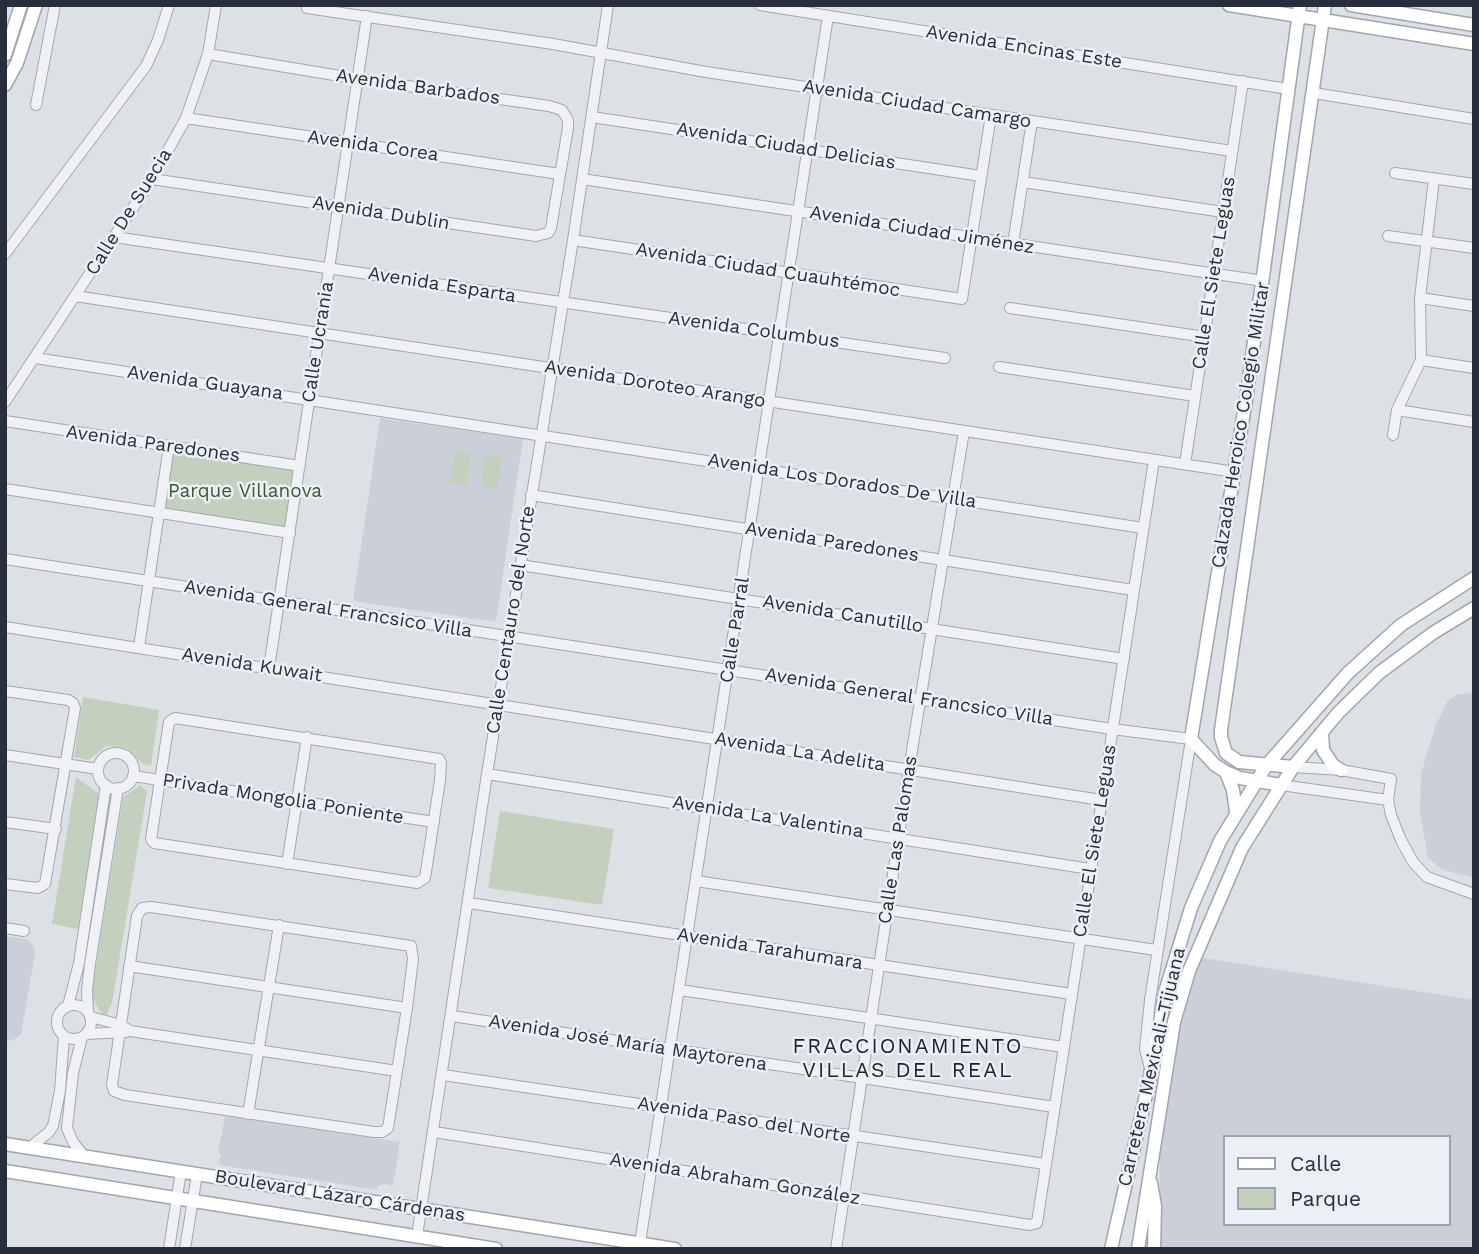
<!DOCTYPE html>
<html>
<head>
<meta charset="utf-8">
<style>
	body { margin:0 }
	#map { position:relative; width:1479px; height:1254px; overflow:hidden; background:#dde1e6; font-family:"Work Sans",sans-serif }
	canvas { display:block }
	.frame { position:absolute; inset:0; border:7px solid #272f3c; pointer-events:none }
	.legend { position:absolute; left:1223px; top:1135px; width:228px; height:91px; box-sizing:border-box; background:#ecf0f4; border:2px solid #9da3aa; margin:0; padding:9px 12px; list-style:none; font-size:21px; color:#272f3c }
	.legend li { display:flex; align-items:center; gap:14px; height:35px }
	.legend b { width:35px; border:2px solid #9da3aa }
</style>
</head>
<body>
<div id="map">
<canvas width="1479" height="1254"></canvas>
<div class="frame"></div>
<ul class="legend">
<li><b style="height:9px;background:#fff"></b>Calle</li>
<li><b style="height:19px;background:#c3d0be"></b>Parque</li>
</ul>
</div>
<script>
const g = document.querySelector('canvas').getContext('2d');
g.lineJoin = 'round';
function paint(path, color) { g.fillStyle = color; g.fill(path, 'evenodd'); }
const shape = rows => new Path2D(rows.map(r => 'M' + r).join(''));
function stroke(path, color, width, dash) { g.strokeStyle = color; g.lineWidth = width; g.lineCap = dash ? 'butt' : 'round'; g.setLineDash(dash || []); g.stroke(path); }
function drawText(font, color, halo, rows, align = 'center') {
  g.font = font + ' "Work Sans",sans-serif'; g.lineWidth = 5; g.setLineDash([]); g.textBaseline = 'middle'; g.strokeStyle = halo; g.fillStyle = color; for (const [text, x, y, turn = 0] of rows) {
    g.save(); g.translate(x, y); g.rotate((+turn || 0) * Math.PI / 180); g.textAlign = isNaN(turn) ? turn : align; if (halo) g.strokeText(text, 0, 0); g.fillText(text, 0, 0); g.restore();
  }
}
paint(shape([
	[380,418,523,439,496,622,353,601],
	[1474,693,1474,878,1443,870,1428,858,1420,812,1421,774,1435,727,1447,702,1458,694],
	[5,936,26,939,34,947,35,954,21,1034,15,1039,5,1042],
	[1203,958,1474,1000,1474,1249,1159,1249,1160,1147,1175,1049,1191,984],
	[1225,1137,1449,1137,1449,1224,1225,1224],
	[225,1116,400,1142,393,1186,384,1184,378,1186,377,1190,365,1188,219,1165,221,1154,218,1153]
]), '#cbd0d8');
paint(shape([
	[170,446,299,466,289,532,160,512],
	[455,451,471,453,466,485,450,483],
	[485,454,502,457,497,489,481,486],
	[83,697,159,710,151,766,143,764,126,748,106,746,89,760,74,757],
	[76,777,99,794,78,929,52,924],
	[141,785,147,792,112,1003,105,1018,91,997,123,797],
	[500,811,614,829,602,905,488,888]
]), '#c3d0be');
const minor = shape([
	[760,5,1288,89],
	[307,8,553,44,706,72,1232,151],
	[1314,93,1474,119],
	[36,105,55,5],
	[592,117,981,176],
	[186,118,559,174],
	[1395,173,1474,184],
	[152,179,536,236,548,233,551,228,568,128,568,120,562,110,549,106,358,79,208,54],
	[582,179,1263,281],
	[1023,182,1223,212],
	[1388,236,1474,248],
	[114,237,945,358],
	[573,240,962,299,991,115],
	[1013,244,1032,121],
	[5,254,146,66,158,40,169,5],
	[75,296,1235,472],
	[1420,298,1474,306],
	[1010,308,1205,337],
	[35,358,1143,528],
	[1421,360,1474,368],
	[999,367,1195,396],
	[5,402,152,179,186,118,208,54,216,5],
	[1397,410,1474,422],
	[5,421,300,466],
	[1393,435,1397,410,1421,360,1420,298,1434,179],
	[1185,464,1243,81],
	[5,489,290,533],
	[531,495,1133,590],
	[5,559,1112,729,1191,739,1150,1000,1145,1049,1150,1068],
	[520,565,1124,659],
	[5,627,1101,800],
	[139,647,169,446],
	[269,668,367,16],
	[5,691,68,700,73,703,75,708,45,884,38,888,5,884],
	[175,718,439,759,441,763,440,780,425,878,417,883,154,843,151,839,169,722,175,718],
	'98 771a18 18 0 1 1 36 0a18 18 0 1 1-36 0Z',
	[5,755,98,769],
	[1293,767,1341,770,1391,779,1388,800,1391,815,1401,840,1413,862,1427,877,1474,894],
	[487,774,1090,869],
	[133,776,434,822],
	[1281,785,1388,800],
	[5,822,56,829],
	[287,864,307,737],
	[696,881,1156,950],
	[469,903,1071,994],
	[151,907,411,946,413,959,407,1008,388,1128,382,1132,374,1132,125,1095,114,1091,112,1085,137,916,142,908,151,907],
	[5,928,24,931],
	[129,966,407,1008],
	[680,990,1063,1047],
	'57 1022a17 17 0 1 1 34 0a17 17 0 1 1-34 0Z',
	[68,1006,79,963,106,785],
	[88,1012,87,991,90,964,118,788],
	[452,1016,1054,1107],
	[91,1017,121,1025,130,1031,397,1071],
	[86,1034,126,1032],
	[82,1037,73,1073,67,1128,73,1142,84,1156],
	[443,1075,1045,1164],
	[248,1114,279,925],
	[434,1132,1030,1225,1037,1223,1154,460],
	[29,1148,48,1133,53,1126,60,1091,64,1036],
	[417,1236,487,774,573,240,608,5],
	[640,1243,828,16],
	[169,1249,181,1171],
	[185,1249,197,1174],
	[836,1249,909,769,964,431]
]);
const major = shape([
	[1229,5,1474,44],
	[1351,5,1474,25],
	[5,55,21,5],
	[5,85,17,63,36,5],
	[1322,732,1323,750,1333,765,1341,770],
	[1293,767,1239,762,1226,753,1221,737,1221,730,1325,5],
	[1226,772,1233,790,1236,812],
	[1281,785,1240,778,1226,772,1215,765,1191,739,1247,393,1300,5],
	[5,1144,675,1249],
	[5,1171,496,1249],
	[1151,1183,1155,1206,1154,1249],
	[1111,1249,1148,1086,1166,989,1191,908,1220,841,1266,766,1348,673,1401,625,1474,578],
	[1138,1249,1174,1022,1189,971,1242,848,1293,767,1338,713,1379,673,1433,633,1474,608]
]);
stroke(minor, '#a3a8b0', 12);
stroke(major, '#9da6b1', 15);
stroke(minor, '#eff1f5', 10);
stroke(major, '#fff', 12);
drawText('19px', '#272f3c', '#ecf0f4', [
	["Avenida Encinas Este",1024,47,9],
	["Avenida Barbados",418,87,8],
	["Avenida Ciudad Camargo",917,104,9],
	["Avenida Corea",373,146,8],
	["Avenida Ciudad Delicias",786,146,9],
	["Calle De Suecia",129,212,-58],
	["Avenida Dublin",381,213,9],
	["Avenida Ciudad Jiménez",922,230,9],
	["Avenida Ciudad Cuauhtémoc",768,270,9],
	["Calle El Siete Leguas",1214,273,-81],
	["Avenida Esparta",442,285,9],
	["Avenida Columbus",754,330,8],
	["Calle Ucrania",318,342,-81],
	["Avenida Guayana",205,383,8],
	["Avenida Doroteo Arango",655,384,9],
	["Calzada Heroico Colegio Militar",1241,425,-81],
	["Avenida Paredones",153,444,8],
	["Avenida Los Dorados De Villa",842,481,9],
	["Avenida Paredones",832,542,9],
	["Avenida General Francsico Villa",328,609,9],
	["Avenida Canutillo",843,614,9],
	["Calle Centauro del Norte",511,620,-81],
	["Calle Parral",735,630,-81],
	["Avenida Kuwait",252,665,9],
	["Avenida General Francsico Villa",909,697,9],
	["Avenida La Adelita",800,752,9],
	["Privada Mongolia Poniente",283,799,9],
	["Avenida La Valentina",768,817,9],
	["Calle Las Palomas",898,840,-81],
	["Calle El Siete Leguas",1095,841,-81],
	["Avenida Tarahumara",770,949,9],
	["Avenida José María Maytorena",628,1043,9],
	["Carretera Mexicali–Tijuana",1152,1067,-77],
	["Avenida Paso del Norte",744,1120,9],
	["Avenida Abraham González",735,1179,9],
	["Boulevard Lázaro Cárdenas",340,1196,9]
]);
drawText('19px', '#3c5735', '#ecf0f4', [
	["Parque Villanova",245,491]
]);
g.letterSpacing = '2px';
drawText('21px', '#19212d', '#ecf0f4', [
	["FRACCIONAMIENTO",908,1047],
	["VILLAS DEL REAL",908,1071]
]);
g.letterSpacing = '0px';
</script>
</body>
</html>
